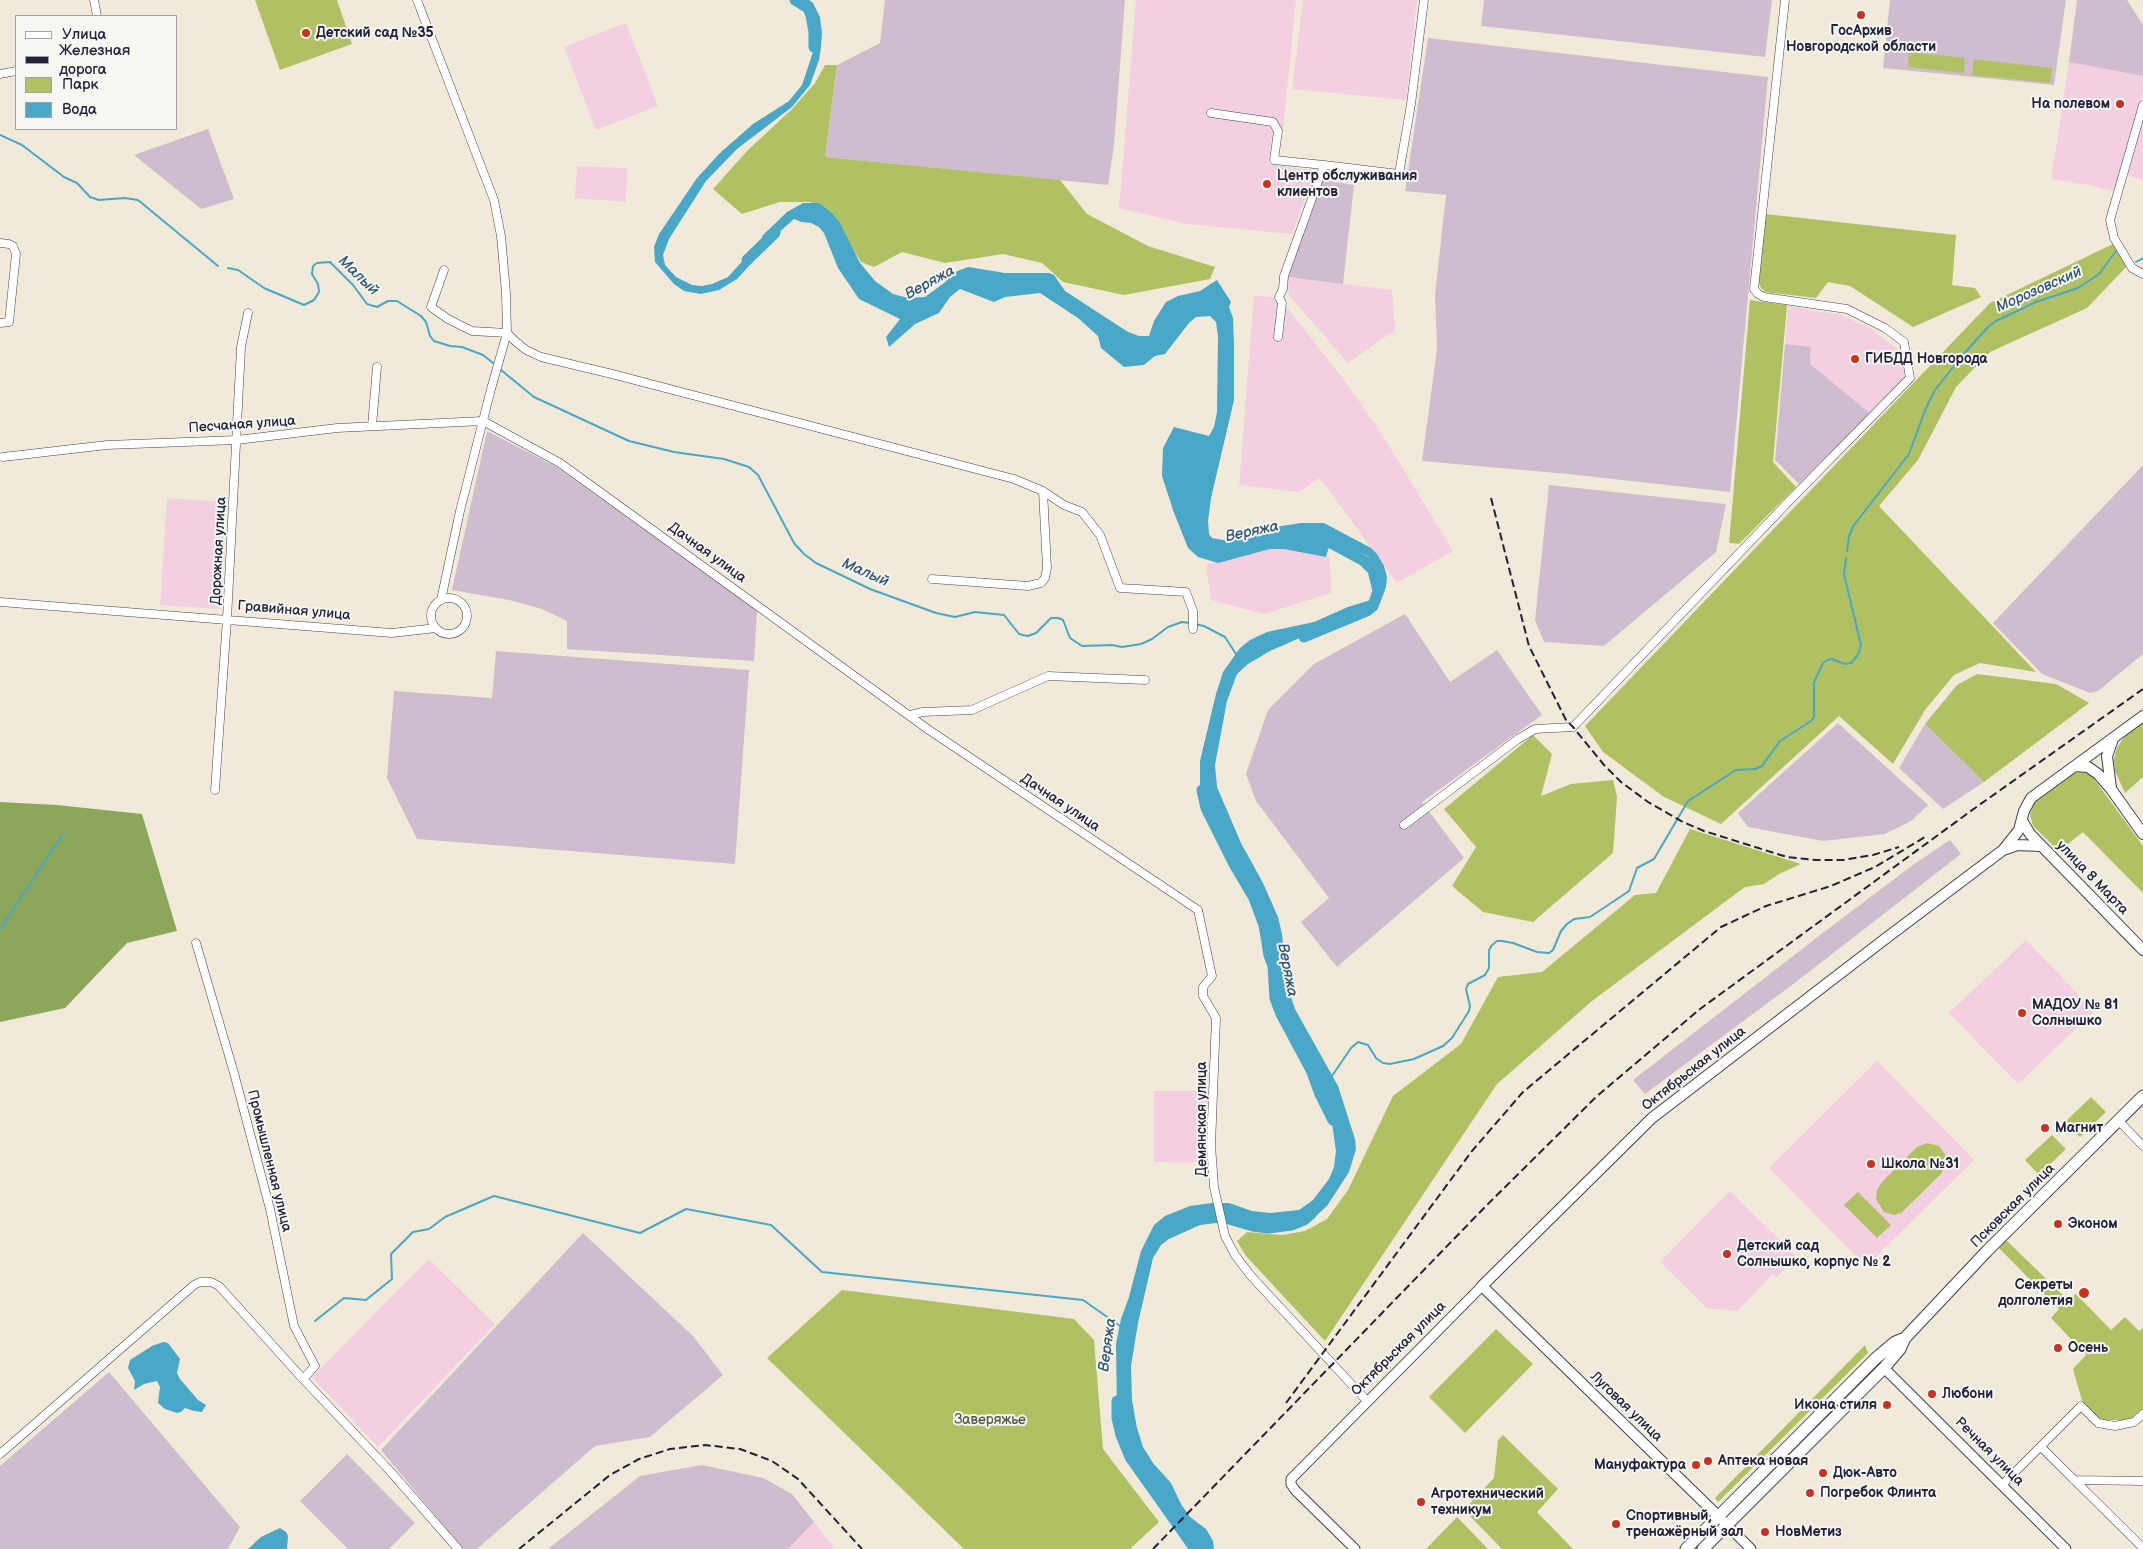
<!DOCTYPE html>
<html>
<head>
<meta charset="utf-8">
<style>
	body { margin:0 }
	#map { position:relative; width:2143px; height:1549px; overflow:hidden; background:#f2ead8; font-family:"Balsamiq Sans",sans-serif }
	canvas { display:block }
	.legend { position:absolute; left:15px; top:15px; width:162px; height:115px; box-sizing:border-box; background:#f6f6f2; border:1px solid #a1a1a9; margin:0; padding:6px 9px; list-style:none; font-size:15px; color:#22223b }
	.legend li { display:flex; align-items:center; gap:10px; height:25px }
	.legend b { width:25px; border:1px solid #a1a1a9 }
</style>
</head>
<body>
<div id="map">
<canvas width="2143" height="1549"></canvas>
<ul class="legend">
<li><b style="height:6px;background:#fff"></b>Улица</li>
<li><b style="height:6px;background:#22223b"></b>Железная дорога</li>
<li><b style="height:14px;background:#b0c164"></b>Парк</li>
<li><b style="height:14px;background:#49a7c8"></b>Вода</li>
</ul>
</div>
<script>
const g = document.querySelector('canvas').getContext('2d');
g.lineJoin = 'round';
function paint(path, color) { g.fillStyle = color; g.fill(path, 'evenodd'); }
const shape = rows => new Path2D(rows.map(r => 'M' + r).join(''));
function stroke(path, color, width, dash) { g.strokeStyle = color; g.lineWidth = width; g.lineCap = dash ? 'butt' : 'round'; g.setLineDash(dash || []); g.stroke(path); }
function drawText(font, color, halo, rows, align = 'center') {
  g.font = font + ' "Balsamiq Sans",sans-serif'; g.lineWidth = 4; g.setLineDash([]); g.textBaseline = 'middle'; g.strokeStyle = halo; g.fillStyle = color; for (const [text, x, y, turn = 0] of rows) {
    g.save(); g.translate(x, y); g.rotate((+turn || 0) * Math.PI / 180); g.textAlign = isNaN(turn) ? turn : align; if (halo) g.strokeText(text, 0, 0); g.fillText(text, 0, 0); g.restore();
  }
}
paint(shape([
	[1136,0,1296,0,1283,129,1272,136,1268,164,1316,171,1292,234,1187,224,1119,208],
	[1303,0,1417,0,1406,100,1292,89],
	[626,23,658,106,596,130,564,47],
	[2069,62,2143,76,2143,93,2115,191,2088,185,2051,179],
	[2143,117,2143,180,2126,175],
	[577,166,627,168,626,202,575,198],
	[1288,277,1392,290,1395,330,1348,363,1289,295],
	[1254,295,1276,298,1286,306,1347,384,1383,436,1453,551,1397,583,1320,478,1299,492,1239,485],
	[1788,306,1841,315,1870,328,1901,352,1905,379,1871,414,1810,364,1811,347,1785,344],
	[167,498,226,502,219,609,160,605],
	[1271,545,1330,558,1331,593,1264,614,1211,600,1206,565],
	[2026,940,2094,1011,2018,1084,1949,1013],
	[1877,1061,1974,1160,1866,1266,1769,1168],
	[1154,1091,1208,1091,1208,1163,1154,1162],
	[1730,1191,1795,1255,1794,1259,1777,1277,1773,1274,1737,1311,1707,1308,1660,1262],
	[429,1259,495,1324,378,1447,312,1377],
	[814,1522,835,1549,788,1549]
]), '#f2cfe1');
paint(shape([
	[885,0,1125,0,1114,145,1108,185,825,157,837,65,880,43],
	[1484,0,1772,0,1765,57,1481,26],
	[1890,0,2066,0,2054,85,1883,68],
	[2077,0,2127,0,2143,25,2143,76,2069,62],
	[1428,38,1768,77,1730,492,1568,474,1422,461,1437,349,1435,295,1446,195,1405,191],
	[208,129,234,199,201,209,134,155],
	[1323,180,1354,185,1343,284,1288,277],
	[1785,344,1811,347,1810,364,1871,414,1799,484,1775,460],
	[487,431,557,467,757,610,754,661,567,649,567,621,542,609,509,600,452,590],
	[2143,465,2143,654,2098,691,2090,693,2042,674,1993,623],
	[1549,485,1726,504,1716,552,1604,646,1544,642,1535,620],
	[1405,614,1450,682,1497,650,1542,715,1422,802,1464,858,1337,967,1301,922,1329,898,1256,801,1246,774,1268,710,1314,664],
	[496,651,749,670,735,864,417,839,387,778,394,691,492,698],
	[1838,723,1928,805,1911,821,1885,834,1823,841,1748,827,1738,813],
	[1925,724,1984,782,1943,809,1899,768],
	[1950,840,1961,854,1796,982,1645,1094,1633,1080,1824,932,1913,865],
	[583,1233,693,1336,723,1375,650,1437,595,1446,477,1549,463,1549,381,1450],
	[109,1372,240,1527,228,1549,0,1549,0,1466],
	[347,1454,415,1523,389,1549,348,1549,300,1501],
	[702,1465,763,1478,792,1494,814,1522,788,1549,548,1549,640,1476]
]), '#cfbdcf');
paint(shape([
	[255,0,337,0,352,44,280,70],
	[1909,52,1965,58,1964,73,1908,67],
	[1974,59,2052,68,2050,83,1972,75],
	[825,65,837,65,825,157,1060,180,1087,214,1148,246,1215,267,1210,279,1124,295,1063,282,1042,263,1003,254,945,263,902,252,874,267,861,262,832,215,810,202,780,202,742,214,713,189,747,151,791,110,815,83],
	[1765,214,1956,235,1952,285,1975,288,1981,297,1913,327,1850,286,1828,282,1816,298,1765,292,1761,288,1758,281],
	[2113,244,2129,264,2087,308,1990,352,1956,387,1918,460,1879,506,2036,672,1980,663,1954,675,1925,710,1893,764,1839,716,1721,824,1664,797,1603,752,1585,726,1990,303],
	[1750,300,1787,305,1773,462,1796,487,1739,544,1729,543],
	[1977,674,2056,684,2089,703,1984,782,1925,724,1957,685],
	[2143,723,2143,777,2125,793,2115,771,2114,759,2117,748,2124,737],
	[1533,735,1552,754,1541,796,1571,784,1613,780,1617,797,1613,853,1533,922,1483,912,1452,886,1476,847,1444,809],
	[2083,772,2092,776,2143,846,2143,893,2083,832,2059,851,2033,826,2030,814,2036,799,2072,773],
	[1690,829,1801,864,1779,874,1764,884,1745,887,1592,1001,1497,1084,1325,1341,1246,1256,1237,1241,1247,1232,1282,1235,1305,1231,1327,1219,1348,1190,1393,1096,1461,1044,1498,977,1542,972,1635,895,1656,893],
	[2091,1097,2106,1112,2080,1137,2065,1122],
	[2052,1135,2066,1149,2039,1175,2025,1160],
	[1927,1143,1939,1146,1946,1156,1946,1163,1941,1174,1901,1213,1894,1215,1884,1212,1876,1199,1877,1190,1882,1182,1917,1147],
	[1858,1192,1891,1225,1877,1238,1844,1205],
	[2006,1240,2068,1300,2076,1294,2111,1330,2125,1317,2139,1331,2143,1328,2143,1410,2133,1420,2101,1420,2083,1404,2073,1369,2086,1355,2051,1318,2059,1309,1999,1248],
	[842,1290,1074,1319,1094,1340,1103,1449,1159,1522,1130,1549,964,1549,767,1358],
	[1496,1329,1533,1364,1465,1433,1429,1397],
	[1865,1345,1868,1353,1718,1502,1715,1498],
	[1503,1435,1558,1489,1537,1512,1573,1549,1502,1549,1464,1510,1494,1478,1498,1440],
	[1457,1517,1488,1549,1426,1549]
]), '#b0c164');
paint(shape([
	[0,802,57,805,142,814,177,931,127,943,65,1008,0,1022]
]), '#8ca75a');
paint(shape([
	[793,0,809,0,813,3,820,17,822,33,821,47,819,60,810,85,792,107,737,149,706,181,669,239,663,255,665,265,676,277,692,285,702,286,712,284,728,277,756,246,760,254,737,279,719,290,701,294,684,291,674,284,655,262,654,247,659,234,697,178,720,153,753,124,789,101,802,85,813,52,814,31,809,9],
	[803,203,819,203,832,213,840,223,860,263,875,281,893,294,908,298,925,297,944,283,955,272,968,267,1005,273,1049,273,1054,275,1065,291,1128,332,1139,336,1149,336,1154,321,1166,302,1178,296,1200,291,1217,280,1231,302,1229,307,1233,318,1234,345,1234,400,1211,498,1208,521,1209,534,1212,538,1223,540,1237,539,1281,526,1301,523,1324,523,1371,548,1377,554,1384,566,1387,577,1386,587,1380,603,1270,651,1248,664,1237,674,1227,701,1215,765,1217,787,1241,843,1263,883,1278,917,1282,934,1288,988,1295,1009,1338,1086,1355,1139,1356,1149,1349,1172,1327,1206,1316,1216,1301,1222,1285,1225,1216,1223,1200,1225,1169,1239,1161,1245,1153,1258,1138,1323,1131,1366,1132,1400,1137,1428,1143,1447,1153,1463,1171,1483,1181,1504,1190,1517,1206,1529,1213,1541,1214,1549,1194,1549,1134,1460,1121,1433,1117,1413,1116,1344,1121,1319,1129,1297,1141,1251,1154,1225,1165,1216,1190,1206,1212,1203,1229,1203,1252,1211,1270,1213,1299,1210,1313,1200,1329,1179,1334,1167,1336,1151,1332,1123,1327,1106,1283,1017,1272,989,1270,976,1272,959,1264,912,1233,861,1206,806,1200,792,1200,761,1216,694,1223,672,1240,648,1250,640,1267,632,1314,622,1348,607,1374,599,1380,585,1377,568,1367,556,1331,540,1326,557,1284,549,1270,549,1218,563,1198,557,1188,548,1173,510,1162,476,1163,448,1174,427,1209,436,1214,427,1217,412,1218,336,1216,322,1210,316,1196,317,1189,323,1165,354,1155,356,1144,365,1124,367,1101,348,1098,336,1078,318,1040,293,1005,297,994,302,960,289,950,297,939,313,915,324,889,347,886,337,900,319,859,299,838,268,824,233,819,227,811,223,801,222,794,219,766,244,762,236,787,212],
	[163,1342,168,1343,180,1359,177,1373,180,1379,198,1400,206,1405,202,1412,194,1411,185,1408,181,1412,177,1413,165,1409,158,1403,160,1387,157,1381,144,1384,134,1390,135,1381,128,1368,130,1360,152,1346],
	[280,1528,286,1532,288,1536,287,1549,248,1549,261,1537]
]), '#49a7c8');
stroke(shape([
	[0,135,22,145,64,177,77,183,90,197,99,200,125,198,138,200,218,266],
	[2136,262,2143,258],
	[228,268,238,270,264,288,304,305,314,300,319,292,318,284,312,274,313,266,317,263,330,262,353,285,367,304,377,307,388,301,397,301,421,316,426,322,430,336,434,341,450,346,462,347,483,355,493,363],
	[501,370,534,397,629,441,674,452,724,459,749,467,758,475,794,543,804,554,816,563,870,589,936,613,955,617,975,612,1004,615,1019,634,1023,635,1028,636,1036,633,1051,618,1058,618,1063,620,1070,638,1082,646,1112,645,1122,647,1141,644,1152,639,1168,627,1182,622,1191,623],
	[1847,551,1849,536,1854,525,1909,454,1926,408,1935,390,1962,356,1988,327,1996,321,2036,302,2078,288,2099,274,2116,251],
	[1195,624,1204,626,1225,637,1236,654],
	[0,929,63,834],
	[1332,1076,1351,1048,1358,1042,1368,1045,1376,1058,1383,1063,1390,1064,1414,1059,1443,1046,1452,1038,1469,1011,1470,1006,1466,989,1468,984,1485,975,1489,968,1489,950,1492,945,1497,941,1502,941,1513,943,1537,952,1549,953,1553,950,1561,931,1567,924,1574,919,1590,917,1629,891,1637,868,1654,859,1688,801,1736,770,1755,769,1762,766,1780,741,1811,721,1814,717,1814,682,1823,663,1827,660,1832,659,1845,664,1851,663,1858,655,1861,645,1844,574,1846,558],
	[315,1321,344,1298,366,1300,392,1279,391,1254,413,1232,429,1229,445,1217,494,1196,640,1233,686,1209,771,1225,822,1272,1083,1300,1120,1326]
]), '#49a7c8', 2);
stroke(shape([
	[795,0,808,8,811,15,814,32,814,47],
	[747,260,775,233],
	[1304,637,1367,611,1373,606,1378,591,1373,570,1364,561,1329,542,1315,538],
	[1202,790,1206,808,1234,864,1254,898,1264,925,1269,955,1273,966,1275,998,1281,1014,1312,1072,1320,1094,1333,1120],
	[1229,1219,1253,1226,1268,1228,1292,1225,1304,1220,1311,1214],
	[1117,1401,1117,1418,1121,1435,1130,1457,1195,1549]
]), '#49a7c8', 11);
const minor = shape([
	[94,0,97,16],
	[417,0,494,200,501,236,506,293,507,333,491,389,460,511,441,600],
	[0,74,16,71],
	[2143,105,2110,220,2114,238,2132,268,2143,274],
	[1211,113,1273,122,1278,131,1274,160,1324,165],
	[0,243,9,244,13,246,16,254,9,322,0,323],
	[444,270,431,307,448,319,472,331,507,333,515,341,526,350,541,357,612,374,1014,479,1043,491,1064,505,1082,512,1100,535,1120,588,1186,592,1193,611,1193,629],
	[1278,337,1282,303,1279,297,1283,289,1284,276,1324,165,1399,174,1411,104,1424,0],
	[372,426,377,367],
	[3,457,107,445,237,440,337,428,483,421,560,463,929,730,1198,910,1212,976,1203,987,1203,996,1216,1018,1211,1145,1214,1187,1225,1236,1235,1255,1251,1276,1367,1401],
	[932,579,1028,586,1041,583,1045,578,1047,568,1043,491],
	'431 616a18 18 0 1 1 36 0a18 18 0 1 1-36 0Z',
	[0,602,392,633,436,628],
	[910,715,923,712,972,710,1048,676,1145,680],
	[215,790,227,619,241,347,248,313],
	[1404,825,1518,739,1535,729,1573,727,1793,497,1910,378,1904,342,1885,328,1847,309,1764,297,1758,294,1754,289,1785,0],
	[196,943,234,1073,270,1209,294,1326,315,1366,303,1379],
	[2119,1121,2143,1146],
	[2041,1447,2143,1548],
	[0,1454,194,1285,200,1282,211,1282,219,1286,303,1379,390,1471,458,1549],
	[2074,1480,2143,1481],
	[2002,1485,2081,1406,2098,1423,2115,1426,2134,1422,2143,1414]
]);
const tertiary = shape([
	[1884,1368,2066,1549],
	[1723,1521,1751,1549],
	[1355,1549,1295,1490,1291,1484,1291,1479,1482,1286]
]);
const secondary = shape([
	[2075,766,2088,767,2098,774,2111,789,2143,834],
	[2111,788,2107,756,2113,739],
	[2023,822,2030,834,2143,950],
	[2006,849,2017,845,2041,846],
	[1719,1517,1482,1286,1652,1118,1885,939,2003,850,2019,830,2024,811,2031,798,2143,716]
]);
const primary = shape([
	[1686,1549,1875,1359,1895,1342,1905,1338],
	[1703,1549,1884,1368,1900,1349,1905,1338,1987,1251,2143,1096]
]);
stroke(minor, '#414053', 9);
stroke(tertiary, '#414053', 11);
stroke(secondary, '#414053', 12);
stroke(primary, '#414053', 13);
stroke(minor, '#fff', 8);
stroke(tertiary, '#fff', 9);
stroke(secondary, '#fff', 10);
stroke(primary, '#fff', 11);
stroke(shape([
	[1491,498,1529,646,1566,720,1573,727,1604,765,1621,782,1648,802,1683,822,1704,831,1787,857,1815,860,1843,860,1873,855,1899,847],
	[1286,1403,1472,1151,1523,1092,1721,927,1766,906,1831,886,1875,867,1925,837],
	[519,1549,610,1475,639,1459,670,1449,705,1445,740,1449,772,1461,798,1479,862,1549],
	[1153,1549,1485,1207,1596,1097,1700,1009,1975,808,2143,689]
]), '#22223b', 2, [8, 4]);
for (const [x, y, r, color] of [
	[1861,15,5,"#c8321e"],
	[306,33,5,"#c8321e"],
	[2120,104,5,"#c8321e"],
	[1267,184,5,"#c8321e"],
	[1855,359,5,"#c8321e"],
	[2022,1013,5,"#c8321e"],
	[2045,1128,5,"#c8321e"],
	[1871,1164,5,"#c8321e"],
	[2058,1224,5,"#c8321e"],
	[1727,1254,5,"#c8321e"],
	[2084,1293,6,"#c8321e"],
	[2058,1348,5,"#c8321e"],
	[1932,1394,5,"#c8321e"],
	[1887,1405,5,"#c8321e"],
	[1708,1461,5,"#c8321e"],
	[1696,1465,5,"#c8321e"],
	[1823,1473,5,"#c8321e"],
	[1810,1493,5,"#c8321e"],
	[1421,1502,5,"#c8321e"],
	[1616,1524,5,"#c8321e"],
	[1765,1532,5,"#c8321e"]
]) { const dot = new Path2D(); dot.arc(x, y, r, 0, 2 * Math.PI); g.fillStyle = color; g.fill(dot); stroke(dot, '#f6f6f2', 2); }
drawText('bold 14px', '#22223b', '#f6f6f2', [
	["ГосАрхив",1861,31,"center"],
	["Новгородской области",1861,47,"center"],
	["Детский сад №35",316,33],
	["На полевом",2110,104,"right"],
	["Центр обслуживания",1277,176],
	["клиентов",1277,192],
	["ГИБДД Новгорода",1865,359],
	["МАДОУ № 81",2032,1005],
	["Солнышко",2032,1021],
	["Магнит",2055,1128],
	["Школа №31",1881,1164],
	["Эконом",2068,1224],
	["Детский сад",1737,1246],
	["Солнышко, корпус № 2",1737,1262],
	["Секреты",2073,1285,"right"],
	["долголетия",2073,1301,"right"],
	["Осень",2068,1348],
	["Любони",1942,1394],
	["Икона стиля",1877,1405,"right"],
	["Аптека новая",1718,1461],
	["Мануфактура",1686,1465,"right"],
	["Дюк-Авто",1833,1473],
	["Погребок Флинта",1820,1493],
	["Агротехнический",1431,1494],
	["техникум",1431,1510],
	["Спортивный,",1626,1516],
	["тренажёрный зал",1626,1532],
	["НовМетиз",1775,1532]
], 'left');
drawText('14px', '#22223b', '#f6f6f2', [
	["Песчаная улица",242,425,-4],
	["Дорожная улица",219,551,-87],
	["Дачная улица",707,553,36],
	["Гравийная улица",294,611,5],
	["Дачная улица",1060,803,34],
	["улица 8 Марта",2092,878,46],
	["Октябрьская улица",1694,1069,-38],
	["Демянская улица",1202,1119,-90],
	["Промышленная улица",269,1161,76],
	["Псковская улица",2013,1206,-45],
	["Октябрьская улица",1399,1349,-45],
	["Луговая улица",1626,1407,44],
	["Речная улица",1989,1452,45]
]);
drawText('14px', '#545a49', '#f6f6f2', [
	["Заверяжье",990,1420]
]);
drawText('italic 15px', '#325773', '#f6f6f2', [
	["Малый",358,276,44],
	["Веряжа",930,283,-29],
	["Морозовский",2039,290,-24],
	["Веряжа",1252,532,-12],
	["Малый",865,573,24],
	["Веряжа",1287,970,79],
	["Веряжа",1108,1345,-82]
]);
</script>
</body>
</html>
